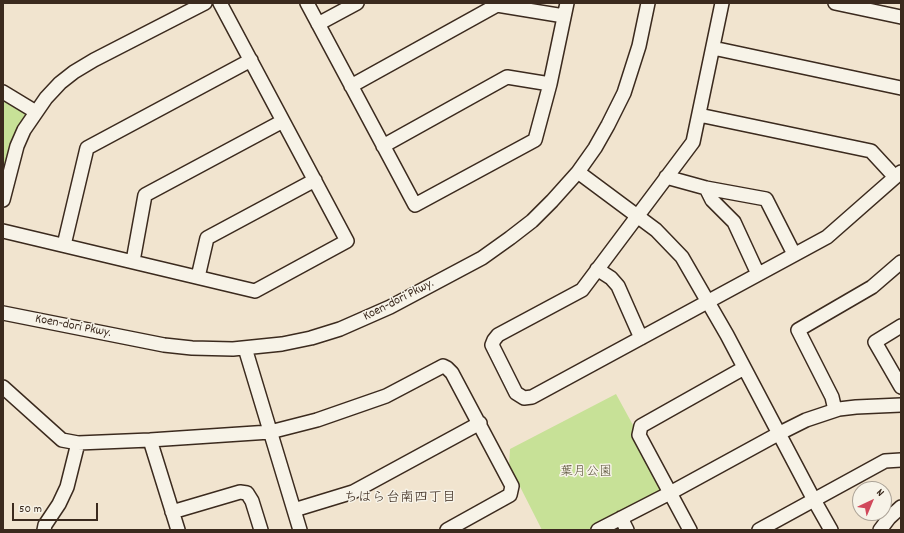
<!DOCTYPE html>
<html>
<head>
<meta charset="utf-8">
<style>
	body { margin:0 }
	#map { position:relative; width:904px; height:533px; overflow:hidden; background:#f1e4cf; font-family:Dekko,sans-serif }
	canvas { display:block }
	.frame { position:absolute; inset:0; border:4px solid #3b2a1e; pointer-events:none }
	.north { position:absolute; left:852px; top:481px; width:40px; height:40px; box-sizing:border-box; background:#f7f3e8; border:1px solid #aca397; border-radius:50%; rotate:44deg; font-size:11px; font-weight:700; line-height:16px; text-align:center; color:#3b2a1e }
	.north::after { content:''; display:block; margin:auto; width:14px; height:18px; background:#d1495b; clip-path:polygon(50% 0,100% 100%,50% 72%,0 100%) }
	.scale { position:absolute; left:12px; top:503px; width:86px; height:18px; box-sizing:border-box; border:2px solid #3b2a1e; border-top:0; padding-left:5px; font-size:12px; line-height:14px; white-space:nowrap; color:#3b2a1e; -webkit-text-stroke:3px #f7f3e8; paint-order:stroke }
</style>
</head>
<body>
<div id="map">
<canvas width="904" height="533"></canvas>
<div class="frame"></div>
<div class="north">N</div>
<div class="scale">50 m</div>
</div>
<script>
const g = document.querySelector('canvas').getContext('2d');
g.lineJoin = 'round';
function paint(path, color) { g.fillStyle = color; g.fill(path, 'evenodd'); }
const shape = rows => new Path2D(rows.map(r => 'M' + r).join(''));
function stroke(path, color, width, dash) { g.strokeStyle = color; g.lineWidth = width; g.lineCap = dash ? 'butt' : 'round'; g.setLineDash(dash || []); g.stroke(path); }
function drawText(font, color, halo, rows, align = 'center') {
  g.font = font + ' Dekko,"Klee One",sans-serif'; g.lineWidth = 3; g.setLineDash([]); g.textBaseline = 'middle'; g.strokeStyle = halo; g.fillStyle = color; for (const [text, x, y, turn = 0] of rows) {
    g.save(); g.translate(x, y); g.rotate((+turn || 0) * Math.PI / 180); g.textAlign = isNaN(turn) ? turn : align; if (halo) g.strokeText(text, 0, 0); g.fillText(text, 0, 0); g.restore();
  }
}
paint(shape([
	[3,92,36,112,3,199],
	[616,394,670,493,599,530,542,530,509,465,510,449]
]), '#c7e197');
const minor = shape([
	[307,3,415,205,535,140,550,84,567,3],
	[722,3,693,142,582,290,498,335,494,340,492,345,516,393,524,398,532,397,827,237,901,172],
	[835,3,901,17],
	[318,24,357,3],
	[713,48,901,88],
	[351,86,497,5,564,16],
	[3,92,36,112],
	[699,115,871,151,895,177],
	[383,146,507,77,550,84],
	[578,172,656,230,682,257,727,335,814,500,831,530],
	[666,177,706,188,766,199,794,254],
	[706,188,712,200,734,222,758,274],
	[3,200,17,146,24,130,46,98,60,83,74,72,94,60,205,3],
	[3,231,255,291,347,241,220,3],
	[64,245,87,148,251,60],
	[133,261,145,195,283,121],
	[597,269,611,278,618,286,641,338],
	[198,277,207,238,315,180],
	[3,313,164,345,192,348,233,349,282,344,311,338,340,329,390,307,482,258,510,238,532,221,552,201,578,172,595,148,608,125,624,93,639,46,648,3],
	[901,326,875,342,901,387],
	[245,348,300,530],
	[3,387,62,440,78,443,150,440,270,432,317,420,386,396,443,366,447,368,452,373,512,486,510,495,447,530],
	[835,410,832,397,798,330,872,287,901,262],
	[150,440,178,530],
	[294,510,353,492,480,423],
	[172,512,240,492,247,493,252,501,261,530],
	[621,518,627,530],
	[44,530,45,525,59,504,67,487,78,443],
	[598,530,670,493,778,434,806,420,839,409,856,407,901,405],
	[690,530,639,435,641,426,744,368],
	[759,530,885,461,901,460],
	[880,530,889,518,901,507]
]);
stroke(minor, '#3b2a1e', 16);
stroke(minor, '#f7f3e8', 13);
drawText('13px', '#3b2a1e', '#f7f3e8', [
	["Koen-dori Pkwy.",399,301,-27],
	["Koen-dori Pkwy.",73,327,11]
]);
drawText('13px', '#574f36', '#f7f3e8', [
	["葉月公園",586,473]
]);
drawText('14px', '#3b2a1e', '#f7f3e8', [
	["ちはら台南四丁目",400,499]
]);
</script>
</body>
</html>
